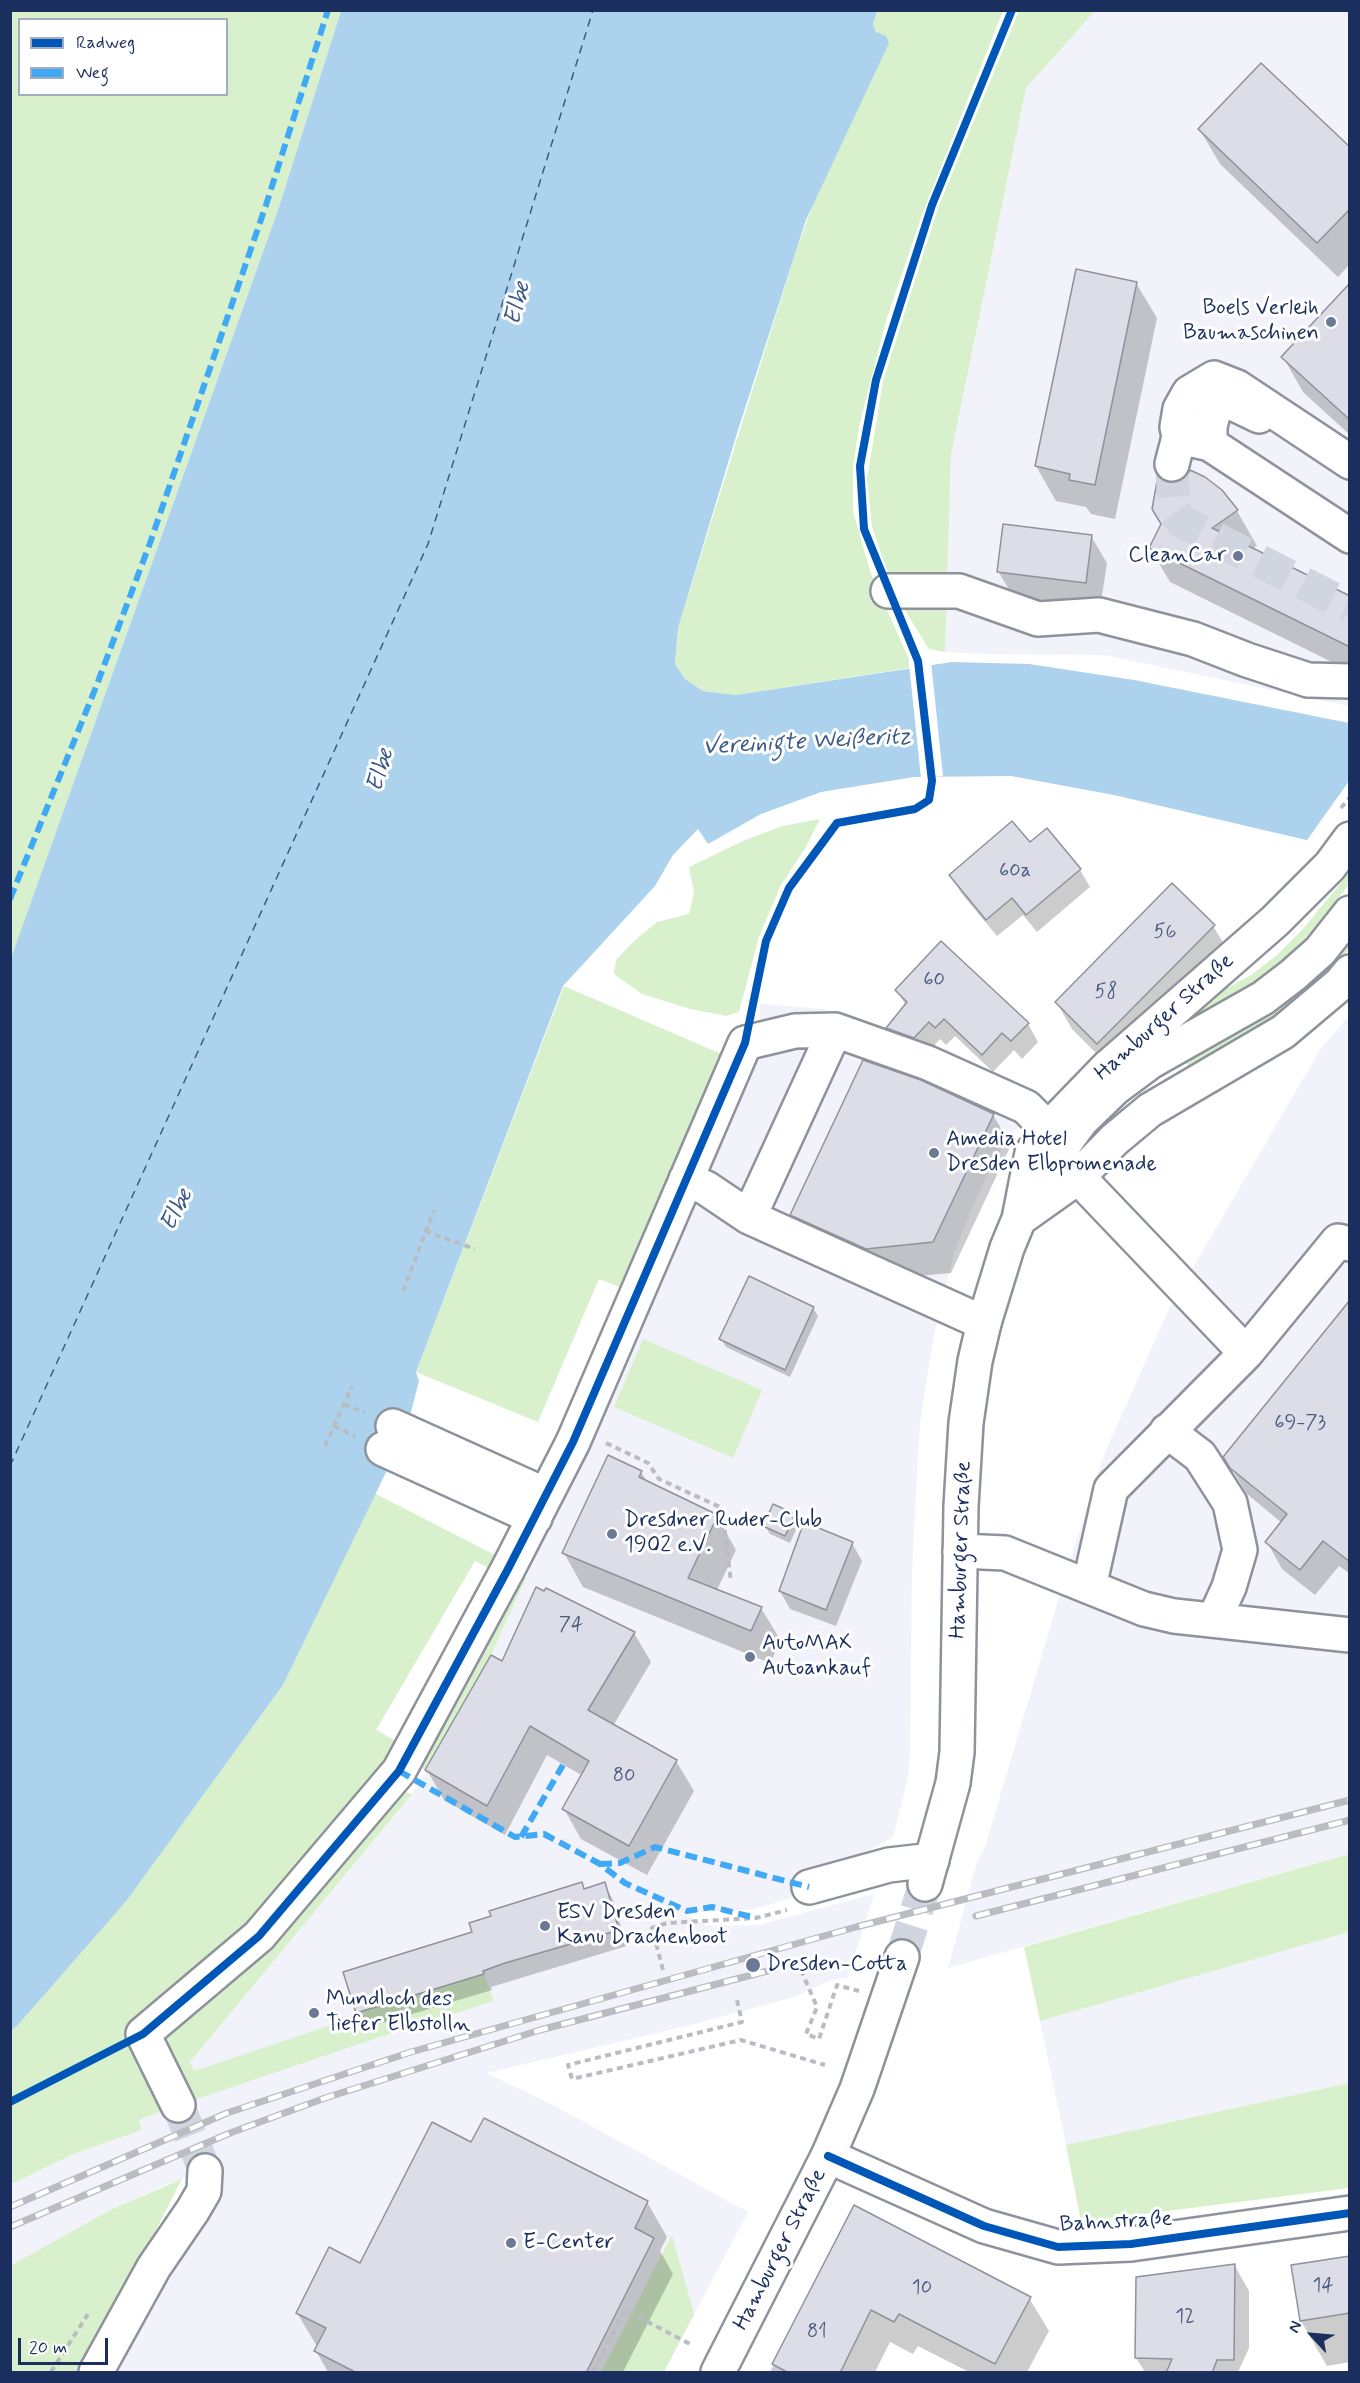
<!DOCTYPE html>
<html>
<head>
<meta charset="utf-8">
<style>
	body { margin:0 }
	#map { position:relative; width:1360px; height:2383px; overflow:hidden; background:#fff; font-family:Mynerve,sans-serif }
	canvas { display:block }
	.frame { position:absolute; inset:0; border:12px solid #1b2f5e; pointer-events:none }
	.legend { position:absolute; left:18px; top:18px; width:210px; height:78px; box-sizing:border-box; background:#fff; border:2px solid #a4acbf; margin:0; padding:8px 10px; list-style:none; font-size:18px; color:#1b2f5e }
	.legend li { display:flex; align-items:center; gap:12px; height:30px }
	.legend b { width:30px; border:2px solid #a4acbf }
	.north { position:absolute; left:1282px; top:2305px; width:60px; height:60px; -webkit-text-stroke:4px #fff; paint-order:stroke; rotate:296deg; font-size:16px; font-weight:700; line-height:24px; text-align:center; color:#1b2f5e }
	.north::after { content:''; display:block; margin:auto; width:21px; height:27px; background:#1b2f5e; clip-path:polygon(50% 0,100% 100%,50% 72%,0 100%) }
	.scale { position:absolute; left:18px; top:2338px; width:90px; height:27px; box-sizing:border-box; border:3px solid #1b2f5e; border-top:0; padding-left:8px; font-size:18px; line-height:21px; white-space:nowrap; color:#1b2f5e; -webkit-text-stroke:4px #fff; paint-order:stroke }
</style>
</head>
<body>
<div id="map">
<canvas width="1360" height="2383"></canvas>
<div class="frame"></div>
<ul class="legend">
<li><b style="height:8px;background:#0057b8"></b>Radweg</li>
<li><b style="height:8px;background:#3fa9f5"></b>Weg</li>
</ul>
<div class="north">N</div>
<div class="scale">20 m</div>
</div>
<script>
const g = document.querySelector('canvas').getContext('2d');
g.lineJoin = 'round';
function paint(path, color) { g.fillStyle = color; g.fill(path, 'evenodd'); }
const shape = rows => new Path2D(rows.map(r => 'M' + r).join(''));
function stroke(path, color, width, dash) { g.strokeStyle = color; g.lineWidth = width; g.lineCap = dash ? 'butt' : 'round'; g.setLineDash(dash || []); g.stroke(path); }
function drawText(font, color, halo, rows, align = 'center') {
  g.font = font + ' Mynerve,sans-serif'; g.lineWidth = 6; g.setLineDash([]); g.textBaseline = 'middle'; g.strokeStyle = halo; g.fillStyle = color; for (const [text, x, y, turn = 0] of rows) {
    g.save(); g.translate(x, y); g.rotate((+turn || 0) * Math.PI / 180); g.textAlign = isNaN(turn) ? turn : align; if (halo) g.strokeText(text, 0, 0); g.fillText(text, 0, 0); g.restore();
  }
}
paint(shape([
	[1095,11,1349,11,1349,706,1104,655,984,654,945,652,951,455,1026,88],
	[760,1004,825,1009,913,1046,947,1049,1043,1102,1016,1129,994,1160,971,1210,954,1253,933,1340,920,1423,916,1492,912,1574,910,1753,908,1777,893,1837,849,1862,797,1896,755,1909,681,1913,707,1926,758,1925,874,1894,848,1977,829,1981,794,1997,691,2025,487,2073,553,2105,748,2212,664,2372,106,2372,216,2167,163,2186,112,2209,11,2266,10,2184,76,2153,142,2130,139,2120,210,2094,194,2071,190,2062,412,1794,491,1655,602,1410,760,1045],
	[1349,1016,1349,1854,948,1968,976,1865,985,1847,1070,1560,1106,1450,1170,1307,1321,1048],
	[1349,1932,1349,2083,1066,2145,1040,2021]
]), '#f2f2fb');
paint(shape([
	[11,11,341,11,278,210,11,958],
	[20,20,226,20,226,94,20,94],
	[877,11,1003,11,922,215,886,321,859,427,853,468,853,511,871,574,909,659,909,668,736,695,703,691,685,679,675,664,678,628,796,251,876,32,873,24],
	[1019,11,1095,11,1026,88,951,455,945,652,929,649,896,596,872,527,867,479,883,381,938,208],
	[820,819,806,847,781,885,759,937,739,1012,726,1016,690,1009,642,994,614,974,616,960,634,941,657,922,689,914,694,893,689,867,743,841,782,826],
	[1349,873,1349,884,1326,916,1286,958,1260,979,1185,1022,1180,1014,1251,975,1277,955,1302,930],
	[1349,938,1349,950,1311,989,1285,1010,1188,1066,1185,1060],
	[564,986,726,1056,627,1290,599,1279,538,1422,416,1372],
	[643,1339,762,1390,733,1458,614,1407],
	[374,1493,501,1558,495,1571,475,1561,376,1730,405,1746,394,1793,405,1792,412,1794,190,2062,194,2071,334,2024,356,2013,484,1974,494,2001,374,2039,188,2102,158,2033,129,2052,143,2056,166,2110,139,2120,142,2130,76,2153,11,2184,11,2031,17,2026,127,1899,283,1685],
	[515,1570,526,1578,491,1655,425,1770,420,1766],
	[1349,1854,1349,1932,1040,2021,1024,1947],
	[1349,2083,1349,2188,1081,2222,1066,2145],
	[182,2179,83,2372,11,2372,10,2266,112,2209],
	[672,2235,694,2314,664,2372,601,2372]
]), '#d8f1cc');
paint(shape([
	[341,11,877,11,873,24,876,32,886,36,889,43,806,220,738,430,678,628,675,664,685,679,703,691,736,695,952,662,1029,664,1134,680,1349,723,1349,850,1114,795,1011,776,914,777,821,792,761,814,708,844,698,829,673,855,655,886,563,986,416,1372,419,1381,406,1431,283,1685,127,1900,17,2026,11,2031,11,958,278,210]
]), '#acd2ee');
paint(shape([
	[931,662,943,776,921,778,909,664],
	[1349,781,1350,853,1305,843]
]), '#fff');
paint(shape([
	[1200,130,1350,149,1350,264,1338,277,1220,164],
	[1136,283,1157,318,1115,519,1091,514,1086,507,1056,501,1036,466],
	[1350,289,1350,435,1303,392,1283,357],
	[1166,483,1221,491,1237,511,1257,546,1251,549,1350,597,1350,671,1170,582,1150,548,1162,523],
	[1091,536,1107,563,1100,609,1014,598,998,571],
	[1030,844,1080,870,1090,887,1037,932,1023,915,997,936,961,893,951,875],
	[1213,926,1229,952,1113,1070,1072,1029,1057,1003],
	[897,990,1028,1024,1038,1042,1022,1059,1014,1050,993,1072,955,1036,946,1045,940,1039,925,1056,898,1046,888,1028,906,1006],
	[993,1115,1011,1145,951,1273,885,1279,809,1246,792,1215],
	[813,1308,818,1316,790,1377,726,1347,721,1339],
	[1350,1315,1350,1574,1339,1566,1315,1595,1282,1569,1267,1542,1282,1523,1247,1494,1225,1457],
	[641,1472,648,1483,717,1516,736,1550,717,1590,761,1608,781,1641,770,1663,583,1587,564,1553],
	[794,1515,799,1523,790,1543,770,1534,765,1526],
	[852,1543,862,1561,836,1626,790,1609,780,1591],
	[634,1633,651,1662,613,1726,676,1761,694,1791,647,1875,581,1839,564,1809,583,1776,547,1755,505,1835,444,1800,427,1770,503,1663],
	[581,1884,585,1890,604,1884,613,1900,627,1946,491,1987,492,1990,366,2028,357,2013,345,1973,474,1933],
	[472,2144,647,2202,667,2237,660,2251,673,2274,623,2372,328,2372,316,2351,318,2348,297,2313,361,2266],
	[855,2207,1029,2298,1049,2331,1027,2372,969,2372,918,2346,913,2354,890,2342,875,2372,770,2372],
	[1350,2258,1350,2362,1327,2366,1301,2321],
	[1235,2266,1249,2291,1249,2348,1238,2372,1145,2372,1136,2358]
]), '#0003');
stroke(shape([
	[10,1466,428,544,593,10]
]), '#3c5a87', 1.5, [8, 6]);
const building = shape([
	[1261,63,1350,147,1350,209,1317,243,1198,129,1261,63],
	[1076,269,1137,282,1095,485,1069,480,1070,474,1035,466,1076,269],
	[1350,283,1350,420,1281,357,1350,283],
	[1190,470,1205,477,1222,490,1238,510,1212,528,1350,596,1350,647,1149,548,1161,524,1152,509,1158,476,1167,482,1176,482,1185,478,1190,470],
	[1003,524,1092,535,1086,583,997,572,1003,524],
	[1012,821,1030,842,1047,828,1081,869,1026,915,1012,898,986,920,949,875,1012,821],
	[1172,883,1215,925,1097,1044,1055,1002,1172,883],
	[941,941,1029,1023,1011,1041,1002,1033,982,1055,944,1019,935,1028,929,1022,914,1038,886,1028,907,1002,895,990,941,941],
	[863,1060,921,1080,994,1114,933,1242,866,1249,790,1215,863,1060],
	[749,1276,814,1307,785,1370,719,1339,749,1276],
	[1350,1300,1350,1562,1323,1541,1300,1570,1265,1542,1287,1514,1230,1468,1223,1457,1350,1300],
	[608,1455,642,1471,639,1477,718,1515,688,1578,762,1607,751,1631,562,1553,608,1455],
	[773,1504,795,1514,785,1536,763,1526,773,1504],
	[804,1522,853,1542,826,1610,779,1591,804,1522],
	[536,1587,544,1591,546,1588,635,1632,588,1710,677,1760,629,1846,562,1809,589,1761,530,1726,487,1806,425,1770,491,1655,502,1661,536,1587],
	[582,1882,584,1889,605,1882,619,1930,505,1963,483,1971,484,1974,356,2013,343,1972,472,1932,469,1923,491,1916,489,1911,582,1882],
	[484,2118,648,2201,635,2228,654,2238,586,2373,357,2373,314,2351,326,2328,296,2313,329,2247,360,2263,432,2122,471,2142,484,2118],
	[854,2205,1031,2297,995,2364,899,2314,894,2322,871,2310,840,2373,789,2373,772,2364,854,2205],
	[1350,2256,1350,2313,1300,2321,1291,2265,1350,2256],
	[1235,2264,1234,2360,1217,2360,1212,2373,1166,2373,1172,2359,1135,2358,1136,2277,1235,2264]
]);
paint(building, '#dcdde6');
stroke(building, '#8e929a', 1.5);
stroke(shape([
	[1172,464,1174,511,1181,521,1350,607],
	[178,2105,205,2171]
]), '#d1d5df', 33, [33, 16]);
stroke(shape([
	[902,1957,925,1884]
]), '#d1d5df', 33, [33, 16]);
const minor = shape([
	[1179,437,1210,444,1350,536],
	[1210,444,1210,426,1214,411,1222,403,1232,403,1259,416],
	[1172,464,1179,437,1177,427,1180,409,1189,393,1214,378,1237,387,1350,462],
	[888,591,959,591,1038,619,1099,615,1193,639,1247,660,1308,680,1350,681],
	[835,1030,749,1217,984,1323],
	[1078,1177,1246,1353,1111,1489,1089,1587],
	[686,1179,706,1188,749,1217],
	[1021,1215,1069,1137,1081,1121,1115,1088,1150,1062,1263,998,1293,975,1320,951,1350,913],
	[1246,1353,1338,1241,1350,1244],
	[393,1426,546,1495],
	[1167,1431,1200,1456,1230,1503,1240,1550,1229,1587,1214,1620],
	[383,1449,535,1518],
	[960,1551,1005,1553,1144,1609,1174,1616,1350,1635],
	[809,1887,889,1865,932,1860],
	[178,2105,143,2034,259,1936,399,1771,508,1569,573,1442,745,1043,795,1031,835,1030,928,1063,1026,1107,1048,1129],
	[828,2156,984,2226,1058,2247,1131,2244,1350,2213],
	[96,2372,154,2267,193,2210,204,2191,205,2171]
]);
const major = shape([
	[1019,1219,1078,1177,1114,1140,1150,1110,1283,1032,1340,984,1350,972],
	[925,1884,953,1783,957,1752,961,1506,966,1423,975,1361,984,1323,1007,1248,1019,1219,1032,1153,1048,1129,1107,1068,1275,921,1330,866,1350,839],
	[718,2372,828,2156,857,2089,902,1957]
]);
stroke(minor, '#8e929a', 38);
stroke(major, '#8e929a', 38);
stroke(shape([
	[1341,808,1350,797],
	[425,1231,475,1249],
	[403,1291,434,1210],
	[344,1404,365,1413],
	[334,1426,355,1436],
	[606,1443,648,1463,659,1479,722,1508,731,1582],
	[325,1446,352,1386],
	[663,1970,652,1928,667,1923,756,1918,787,1910],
	[801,1970,817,2007,806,2034,819,2039,837,1985,859,1991],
	[737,2000,742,2022,568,2065,572,2079,741,2040,825,2065],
	[51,2372,88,2314],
	[593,2372,625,2310,692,2345]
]), '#b9bcc1', 4, [6, 4.5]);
stroke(minor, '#fff', 33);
stroke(major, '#fff', 33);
const rail = shape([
	[976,1916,1350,1820],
	[10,2207,227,2113,411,2052,856,1927,1350,1800],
	[10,2227,230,2133,325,2098,540,2030,775,1969]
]);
stroke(rail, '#b9bcc1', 7);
stroke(rail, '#fff', 4.5, [14]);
stroke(shape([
	[10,899,96,687,150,543,266,205,328,10],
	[399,1771,515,1837,544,1834,600,1864,625,1883,687,1911,712,1907,756,1918],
	[521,1837,563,1765],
	[600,1864,620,1863,655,1847,809,1887]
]), '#3fa9f5', 6, [12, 6]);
stroke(shape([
	[10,2102,143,2034,259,1936,399,1771,508,1569,573,1442,745,1043,766,941,789,888,837,823,915,809,929,800,932,781,918,661,864,529,860,466,876,380,932,205,1012,10],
	[828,2156,984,2226,1058,2247,1131,2244,1350,2213]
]), '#0057b8', 8);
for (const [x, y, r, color] of [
	[1331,322,6,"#6b7896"],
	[1238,556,6,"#6b7896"],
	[934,1153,6,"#6b7896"],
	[612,1534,6,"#6b7896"],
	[750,1657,6,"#6b7896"],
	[545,1926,6,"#6b7896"],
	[753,1965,8,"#6b7896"],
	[314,2013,6,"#6b7896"],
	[511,2243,6,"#6b7896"]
]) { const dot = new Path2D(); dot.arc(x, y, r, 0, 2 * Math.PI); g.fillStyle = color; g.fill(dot); stroke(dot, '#fff', 2); }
drawText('20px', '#4b5a80', null, [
	["60a",1015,872],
	["56",1165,933],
	["60",934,981],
	["58",1106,993],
	["69-73",1300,1424],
	["74",571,1626],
	["80",624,1777],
	["14",1323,2287],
	["10",922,2289],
	["12",1185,2318],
	["81",817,2333]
]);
drawText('22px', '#1b2f5e', '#fff', [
	["Boels Verleih",1319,309,"right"],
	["Baumaschinen",1319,334,"right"],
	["CleanCar",1226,556,"right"],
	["Amedia Hotel",946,1140],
	["Dresden Elbpromenade",946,1165],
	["Dresdner Ruder-Club",624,1521],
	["1902 e.V.",624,1546],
	["AutoMAX",762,1644],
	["Autoankauf",762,1669],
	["ESV Dresden",557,1913],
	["Kanu Drachenboot",557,1938],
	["Dresden-Cotta",766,1965],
	["Mundloch des",326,2000],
	["Tiefer Elbstolln",326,2025],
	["E-Center",523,2243]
], 'left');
drawText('22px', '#1b2f5e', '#fff', [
	["Hamburger Straße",1165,1018,-42],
	["Hamburger Straße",962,1550,-88],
	["Bahnstraße",1116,2223,-3],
	["Hamburger Straße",781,2250,-63]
]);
drawText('italic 24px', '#3c5a87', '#fff', [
	["Elbe",519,304,-74],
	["Vereinigte Weißeritz",807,743,-3],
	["Elbe",382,771,-72],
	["Elbe",178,1211,-61]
]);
</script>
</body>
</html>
